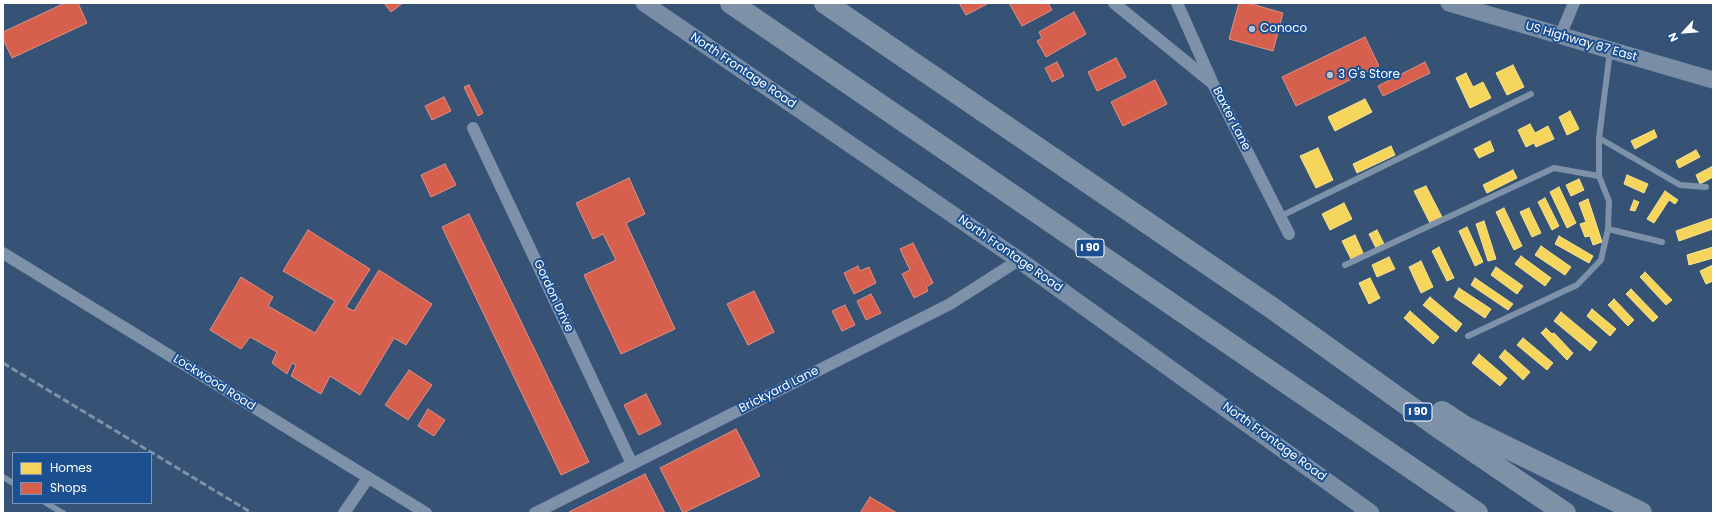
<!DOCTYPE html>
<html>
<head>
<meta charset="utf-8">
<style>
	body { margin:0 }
	#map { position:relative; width:1716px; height:516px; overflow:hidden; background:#365274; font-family:Poppins,sans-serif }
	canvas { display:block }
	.frame { position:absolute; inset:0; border:4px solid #fff; pointer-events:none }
	.legend { position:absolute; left:12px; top:452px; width:140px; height:52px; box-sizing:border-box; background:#1b4f8f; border:1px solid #7695bc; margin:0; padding:5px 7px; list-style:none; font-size:12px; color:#fff }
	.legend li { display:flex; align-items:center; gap:8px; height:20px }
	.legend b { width:20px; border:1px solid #7695bc }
	.north { position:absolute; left:1664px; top:12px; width:40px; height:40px; -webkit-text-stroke:3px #1b4f8f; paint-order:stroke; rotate:244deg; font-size:11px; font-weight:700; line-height:16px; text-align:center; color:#fff }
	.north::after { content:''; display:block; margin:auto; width:14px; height:18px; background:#fff; clip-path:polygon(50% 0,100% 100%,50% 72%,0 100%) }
</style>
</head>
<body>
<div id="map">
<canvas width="1716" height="516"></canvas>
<div class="frame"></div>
<ul class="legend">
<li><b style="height:11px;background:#f6d55c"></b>Homes</li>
<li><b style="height:11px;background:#d6604d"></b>Shops</li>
</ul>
<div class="north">N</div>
</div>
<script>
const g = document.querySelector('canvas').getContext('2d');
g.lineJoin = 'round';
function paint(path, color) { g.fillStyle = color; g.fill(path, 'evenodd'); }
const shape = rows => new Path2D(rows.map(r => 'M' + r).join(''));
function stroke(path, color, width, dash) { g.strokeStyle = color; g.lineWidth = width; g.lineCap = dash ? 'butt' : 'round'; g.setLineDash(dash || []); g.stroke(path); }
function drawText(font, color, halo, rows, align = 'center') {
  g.font = font + ' Poppins,sans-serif'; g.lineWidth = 4; g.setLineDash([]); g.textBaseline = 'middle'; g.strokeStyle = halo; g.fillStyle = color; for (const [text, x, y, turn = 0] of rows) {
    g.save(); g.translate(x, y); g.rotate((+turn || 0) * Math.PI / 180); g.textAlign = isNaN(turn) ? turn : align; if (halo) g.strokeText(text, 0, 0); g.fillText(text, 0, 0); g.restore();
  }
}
const homes = shape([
	[1513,65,1524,87,1507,95,1496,73,1513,65],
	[1466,73,1473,87,1483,82,1491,98,1470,108,1456,78,1466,73],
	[1365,99,1372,112,1335,131,1328,117,1365,99],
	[1570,111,1579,129,1567,135,1559,117,1570,111],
	[1530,124,1535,133,1548,126,1554,139,1536,147,1534,143,1526,147,1518,130,1530,124],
	[1654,130,1657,137,1635,149,1631,141,1654,130],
	[1490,141,1494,151,1479,158,1474,149,1490,141],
	[1391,146,1395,155,1357,173,1353,164,1391,146],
	[1318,148,1333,180,1316,188,1300,156,1318,148],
	[1696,150,1700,157,1679,168,1676,161,1696,150],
	[1713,166,1713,177,1700,184,1696,175,1713,166],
	[1513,170,1517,178,1487,193,1483,185,1513,170],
	[1627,175,1648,184,1644,193,1624,184,1627,175],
	[1579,179,1584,190,1571,196,1566,185,1579,179],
	[1426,186,1442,217,1430,223,1414,191,1426,186],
	[1559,187,1576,223,1567,228,1550,192,1559,187],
	[1665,191,1678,200,1675,204,1669,200,1654,223,1647,219,1665,191],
	[1545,198,1559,226,1552,230,1538,202,1545,198],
	[1588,199,1602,242,1593,245,1590,236,1585,237,1580,224,1586,222,1579,203,1588,199],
	[1634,200,1639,202,1635,211,1630,210,1634,200],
	[1344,203,1352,219,1330,230,1322,214,1344,203],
	[1504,208,1522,246,1514,250,1496,212,1504,208],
	[1529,208,1541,233,1532,237,1520,212,1529,208],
	[1713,218,1713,229,1679,241,1676,231,1713,218],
	[1484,221,1496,259,1488,261,1476,224,1484,221],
	[1467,227,1483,262,1475,266,1459,231,1467,227],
	[1377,230,1384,244,1376,248,1369,234,1377,230],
	[1355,235,1364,255,1352,261,1342,241,1355,235],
	[1559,236,1593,256,1589,263,1555,244,1559,236],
	[1541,246,1571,267,1565,275,1535,255,1541,246],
	[1439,247,1454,278,1447,281,1432,251,1439,247],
	[1713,247,1713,258,1689,265,1687,255,1713,247],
	[1521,256,1551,278,1545,286,1515,264,1521,256],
	[1389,257,1395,269,1377,277,1372,265,1389,257],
	[1421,261,1433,287,1421,293,1409,267,1421,261],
	[1713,265,1713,281,1706,284,1700,271,1713,265],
	[1496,267,1523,286,1517,294,1491,275,1496,267],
	[1645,272,1672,300,1666,305,1640,277,1645,272],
	[1370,278,1380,298,1369,304,1359,283,1370,278],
	[1475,278,1513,304,1508,310,1471,285,1475,278],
	[1459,288,1491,309,1485,318,1454,297,1459,288],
	[1631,289,1658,317,1653,322,1626,294,1631,289],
	[1430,297,1462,324,1456,332,1423,305,1430,297],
	[1614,299,1634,320,1628,326,1608,305,1614,299],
	[1592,309,1616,329,1610,336,1587,316,1592,309],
	[1410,311,1439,337,1433,344,1404,318,1410,311],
	[1561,312,1597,342,1590,351,1554,321,1561,312],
	[1546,328,1552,334,1554,333,1573,353,1567,360,1541,333,1546,328],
	[1523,338,1553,363,1547,370,1517,345,1523,338],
	[1505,350,1530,372,1523,380,1499,357,1505,350],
	[1479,354,1507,378,1500,386,1472,363,1479,354]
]);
paint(homes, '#f6d55c');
stroke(homes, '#f9e28d', 1);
const shops = shape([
	[65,3,78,3,87,23,12,58,3,39,3,32,65,3],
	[384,3,403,3,391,12,384,3],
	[959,3,989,3,966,15,959,3],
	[1009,3,1048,3,1052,10,1022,26,1009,3],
	[1239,3,1248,3,1283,13,1273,51,1229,39,1239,3],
	[1074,12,1086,34,1046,57,1037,41,1042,38,1039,32,1074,12],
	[1365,37,1379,66,1296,106,1282,77,1365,37],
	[1116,58,1126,77,1097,91,1088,72,1116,58],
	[1057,62,1064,76,1052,82,1045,68,1057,62],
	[1425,62,1430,73,1383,96,1378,86,1425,62],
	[1155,80,1167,104,1123,126,1111,102,1155,80],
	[469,85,483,113,478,116,464,87,469,85],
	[444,97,451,111,432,120,425,106,444,97],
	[445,164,456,185,431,197,421,175,445,164],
	[629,178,645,214,626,223,675,329,621,354,584,275,616,260,603,234,593,239,576,203,629,178],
	[469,214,589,462,561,475,442,227,469,214],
	[308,230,370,269,346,307,354,311,379,270,432,304,406,345,394,338,360,395,330,376,321,394,291,376,296,365,292,363,287,374,272,363,277,352,250,337,241,349,210,330,241,277,273,297,268,306,315,333,335,301,283,271,308,230],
	[913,243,933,283,926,287,928,291,914,298,902,274,910,270,900,249,913,243],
	[858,266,860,271,869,267,876,283,854,294,844,273,858,266],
	[754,291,774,332,748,345,727,304,754,291],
	[871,294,881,313,866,320,857,301,871,294],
	[845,305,855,325,842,331,832,311,845,305],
	[409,370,432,385,408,420,385,405,409,370],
	[646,394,661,424,639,435,624,405,646,394],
	[428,409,445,420,434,436,418,426,428,409],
	[736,429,760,476,683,513,660,468,736,429],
	[645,474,665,513,569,513,569,512,645,474],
	[870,497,897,513,860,513,870,497]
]);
paint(shops, '#d6604d');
stroke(shops, '#e29082', 1);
stroke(shape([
	[1610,51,1599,138,1599,176,1609,201,1608,229,1662,242],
	[1599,138,1680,185,1706,187],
	[1281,216,1531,94],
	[1345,265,1554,168,1599,176],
	[1468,336,1577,285,1601,260,1608,229],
	[3,477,13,483],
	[46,503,63,513]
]), '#7d92a8', 6);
stroke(shape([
	[1114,3,1211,82],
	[1177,3,1213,84,1289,234],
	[1560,36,1574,3],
	[473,128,632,464],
	[3,253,426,513],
	[344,513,368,478],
	[535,513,950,304,1019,260]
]), '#7d92a8', 12);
stroke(shape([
	[644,3,1019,260,1371,513],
	[1449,3,1713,80]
]), '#798da4', 17);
stroke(shape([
	[731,3,1477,513],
	[825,3,1272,308,1444,431,1565,513],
	[1442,412,1465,427,1641,513]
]), '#7e92a7', 22);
stroke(shape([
	[3,363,252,513]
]), '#7e92a7', 3, [7, 3]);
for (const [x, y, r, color] of [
	[1252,29,4,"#b9c2ce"],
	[1330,75,4,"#b9c2ce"]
]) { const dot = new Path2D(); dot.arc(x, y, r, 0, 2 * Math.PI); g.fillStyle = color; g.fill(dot); stroke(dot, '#1b4f8f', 1.5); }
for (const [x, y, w] of [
	[1090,248,28],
	[1418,412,28]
]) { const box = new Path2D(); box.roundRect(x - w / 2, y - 9, w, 18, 3); g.fillStyle = '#1b4f8f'; g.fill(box); stroke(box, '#fff', 1); }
drawText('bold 11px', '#fff', null, [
	["I 90",1090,248],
	["I 90",1418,412]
]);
drawText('12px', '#fff', '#1b4f8f', [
	["Conoco",1260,29],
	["3 G's Store",1338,75]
], 'left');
drawText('12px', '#fff', '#1b4f8f', [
	["US Highway 87 East",1581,42,16],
	["North Frontage Road",743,71,34],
	["Baxter Lane",1231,119,63],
	["North Frontage Road",1010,254,35],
	["Gordon Drive",553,296,65],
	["Lockwood Road",214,383,32],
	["Brickyard Lane",779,390,-27],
	["North Frontage Road",1274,442,36]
]);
</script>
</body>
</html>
